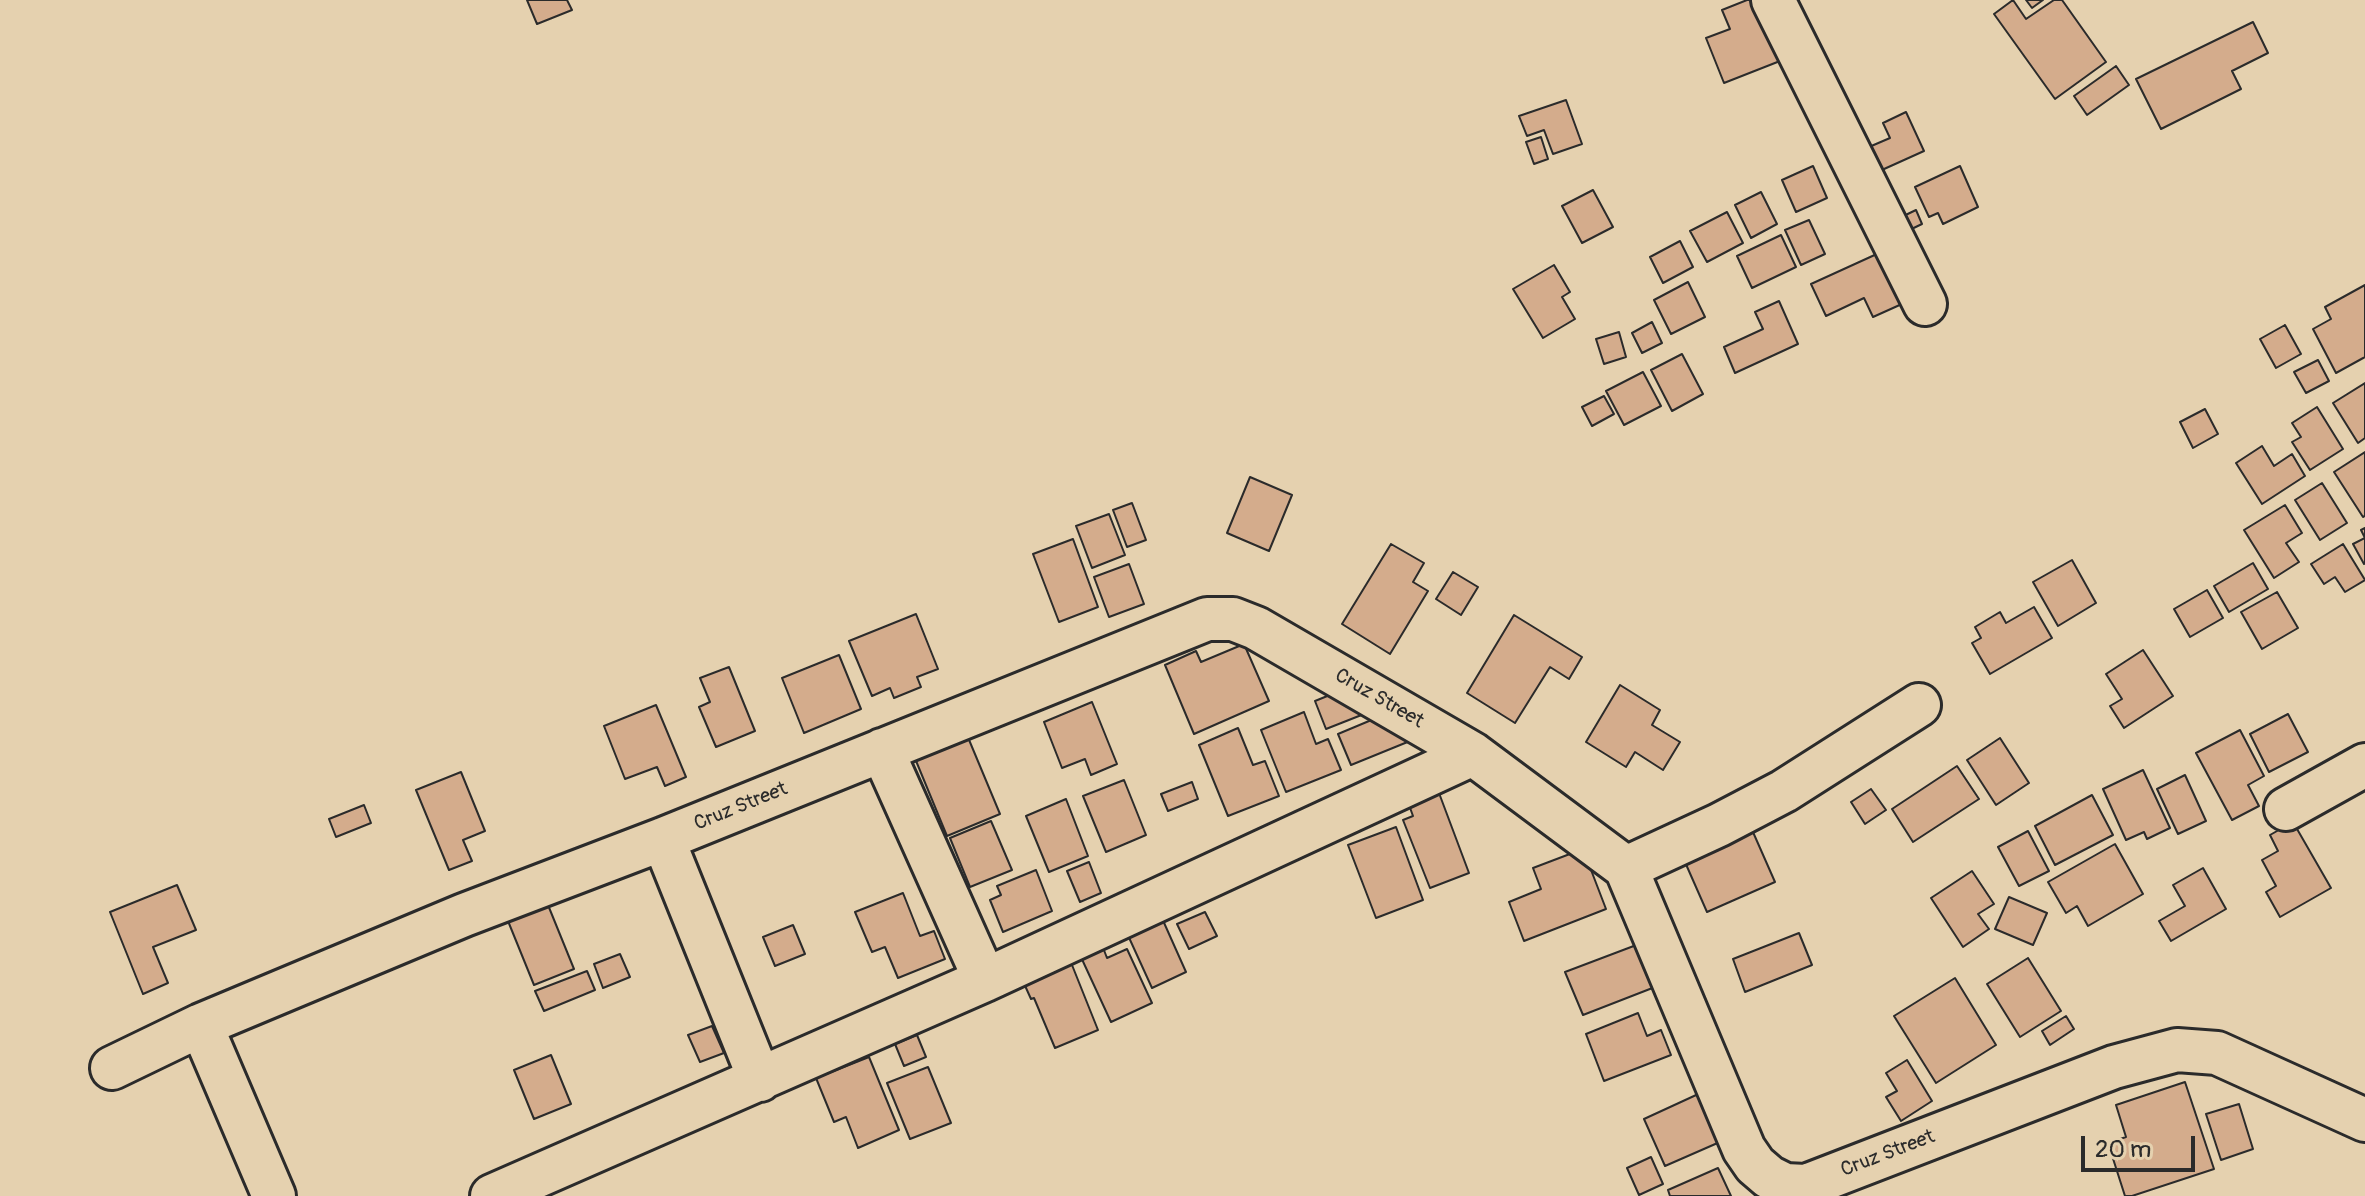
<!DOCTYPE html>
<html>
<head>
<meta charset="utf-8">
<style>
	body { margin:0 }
	#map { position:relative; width:2365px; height:1196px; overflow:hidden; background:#e5d1af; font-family:Pangolin,sans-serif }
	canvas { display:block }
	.scale { position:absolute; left:2081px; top:1136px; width:114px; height:36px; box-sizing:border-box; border:4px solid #2b2b2b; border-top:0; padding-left:10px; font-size:24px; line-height:28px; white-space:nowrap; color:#2b2b2b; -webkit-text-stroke:6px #e5d1af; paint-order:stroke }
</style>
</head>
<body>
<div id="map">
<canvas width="2365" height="1196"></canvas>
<div class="scale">20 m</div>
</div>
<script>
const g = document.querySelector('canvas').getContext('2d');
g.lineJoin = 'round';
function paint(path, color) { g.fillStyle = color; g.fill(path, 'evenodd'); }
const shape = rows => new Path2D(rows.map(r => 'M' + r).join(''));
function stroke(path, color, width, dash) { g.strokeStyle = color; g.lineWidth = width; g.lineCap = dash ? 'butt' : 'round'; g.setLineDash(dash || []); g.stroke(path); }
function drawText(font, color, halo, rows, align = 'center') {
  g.font = font + ' Pangolin,sans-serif'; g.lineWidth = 8; g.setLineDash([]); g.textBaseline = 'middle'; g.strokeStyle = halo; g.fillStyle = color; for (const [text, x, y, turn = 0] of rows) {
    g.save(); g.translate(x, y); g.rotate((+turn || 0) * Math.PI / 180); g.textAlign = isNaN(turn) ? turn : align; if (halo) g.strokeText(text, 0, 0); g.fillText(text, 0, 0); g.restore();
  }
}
const building = shape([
	[527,0,567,0,572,10,537,24,527,0],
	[1747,0,1756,0,1780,61,1724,83,1706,38,1730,29,1722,10,1747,0],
	[2013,0,2026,19,2054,0,2062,0,2106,62,2055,99,1994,14,2013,0],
	[2026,0,2043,0,2032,8,2026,0],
	[2253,22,2268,53,2232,71,2241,89,2161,129,2136,79,2253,22],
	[2116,66,2129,85,2087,115,2074,96,2116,66],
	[1566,100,1582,144,1553,154,1544,130,1527,136,1519,116,1566,100],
	[1906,112,1924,151,1873,174,1862,150,1890,138,1883,123,1906,112],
	[1541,137,1548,159,1534,164,1526,142,1541,137],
	[1813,166,1827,198,1796,212,1782,180,1813,166],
	[1960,166,1978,207,1943,224,1938,213,1929,217,1915,187,1960,166],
	[1593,190,1613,227,1582,243,1562,206,1593,190],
	[1761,192,1777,224,1751,238,1735,205,1761,192],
	[1916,210,1922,224,1899,235,1893,221,1916,210],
	[1727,212,1743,243,1707,262,1690,231,1727,212],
	[1809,220,1825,254,1801,265,1785,230,1809,220],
	[1781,235,1796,267,1752,288,1737,256,1781,235],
	[1680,241,1693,267,1663,283,1650,257,1680,241],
	[1879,253,1913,299,1873,317,1864,298,1826,316,1811,284,1879,253],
	[1554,265,1570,292,1562,297,1575,319,1543,338,1513,289,1554,265],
	[1688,282,1705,317,1671,334,1654,300,1688,282],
	[2365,285,2365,357,2336,373,2313,329,2331,319,2325,307,2365,285],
	[1779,301,1798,344,1735,373,1724,347,1763,329,1755,312,1779,301],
	[1652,322,1662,343,1642,353,1632,333,1652,322],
	[2285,325,2301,354,2276,368,2260,339,2285,325],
	[1619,332,1626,357,1604,364,1596,339,1619,332],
	[1682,354,1703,394,1672,411,1651,370,1682,354],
	[2318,360,2329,381,2306,393,2294,372,2318,360],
	[1643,372,1661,406,1624,425,1606,391,1643,372],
	[2365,383,2365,438,2358,443,2333,403,2365,383],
	[1604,396,1614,414,1592,426,1582,407,1604,396],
	[2317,407,2343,449,2310,470,2292,442,2301,437,2292,423,2317,407],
	[2205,409,2218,434,2193,448,2180,422,2205,409],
	[2262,446,2274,466,2292,454,2305,476,2262,504,2236,463,2262,446],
	[2365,452,2365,516,2363,517,2334,472,2365,452],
	[1250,477,1292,495,1269,551,1227,533,1250,477],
	[2322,483,2347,523,2320,540,2295,500,2322,483],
	[1132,503,1146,540,1127,547,1113,510,1132,503],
	[2285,505,2302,533,2286,543,2299,562,2274,578,2244,530,2285,505],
	[1109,514,1125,555,1092,568,1076,526,1109,514],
	[2365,528,2365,563,2364,564,2353,544,2365,538,2361,530,2365,528],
	[1073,539,1098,607,1059,622,1033,554,1073,539],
	[1391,544,1424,563,1413,582,1428,591,1390,654,1342,624,1391,544],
	[2343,544,2365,580,2345,592,2335,577,2324,584,2311,564,2343,544],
	[2072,560,2096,603,2058,626,2033,582,2072,560],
	[2253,563,2268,589,2229,612,2214,586,2253,563],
	[1129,564,1144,604,1109,617,1094,577,1129,564],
	[1453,572,1478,587,1461,615,1436,599,1453,572],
	[2207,590,2223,618,2190,637,2174,609,2207,590],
	[2277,592,2298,628,2262,649,2241,612,2277,592],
	[2034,607,2052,638,1990,674,1972,643,1981,638,1975,627,2000,612,2006,623,2034,607],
	[916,614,938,669,917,677,921,687,894,698,890,688,872,696,849,641,916,614],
	[1514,615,1582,657,1569,679,1550,667,1515,723,1467,693,1514,615],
	[1244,644,1269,701,1194,734,1165,665,1196,651,1201,662,1244,644],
	[2143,650,2173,696,2124,728,2110,706,2122,699,2106,674,2143,650],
	[839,655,861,709,804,733,782,678,839,655],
	[729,667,755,731,716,747,699,707,710,702,700,678,729,667],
	[1620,685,1660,710,1652,725,1680,742,1663,770,1635,752,1626,767,1586,742,1620,685],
	[1352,686,1364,714,1326,729,1315,701,1352,686],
	[1092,702,1117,764,1091,775,1085,759,1062,768,1044,722,1092,702],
	[656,705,686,777,665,786,657,767,625,779,604,726,656,705],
	[1304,712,1316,744,1328,739,1341,770,1286,792,1261,730,1304,712],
	[2288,714,2308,752,2269,772,2250,734,2288,714],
	[1381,716,1387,730,1402,724,1410,741,1351,765,1338,734,1381,716],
	[1238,728,1253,765,1265,761,1279,796,1228,816,1199,745,1238,728],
	[2240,730,2264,776,2248,785,2259,806,2232,820,2196,753,2240,730],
	[967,735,1000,814,947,836,914,756,967,735],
	[2000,738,2029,783,1996,805,1967,760,2000,738],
	[1957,766,1979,799,1913,842,1892,809,1957,766],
	[2143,770,2170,828,2147,839,2144,832,2126,840,2103,789,2143,770],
	[461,772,485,831,463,840,472,861,449,870,416,790,461,772],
	[2185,775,2206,821,2178,834,2157,789,2185,775],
	[1124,780,1146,835,1106,852,1083,796,1124,780],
	[1192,782,1198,799,1168,811,1161,794,1192,782],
	[1871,789,1886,810,1865,824,1851,802,1871,789],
	[1439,793,1469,873,1430,888,1403,820,1413,816,1409,805,1439,793],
	[2092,795,2113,835,2055,865,2035,826,2092,795],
	[1066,799,1088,856,1049,872,1026,816,1066,799],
	[364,805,371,823,336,837,329,819,364,805],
	[991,821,1012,870,970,887,950,838,991,821],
	[2293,822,2331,888,2280,917,2266,892,2276,886,2262,860,2278,851,2270,835,2293,822],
	[1749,823,1775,882,1707,912,1681,853,1749,823],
	[1396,827,1423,900,1376,918,1348,845,1396,827],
	[2028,831,2049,871,2019,886,1998,847,2028,831],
	[2115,844,2143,894,2088,926,2077,906,2066,913,2048,882,2115,844],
	[1583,849,1606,909,1524,941,1509,902,1541,889,1533,868,1583,849],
	[1089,862,1101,893,1080,902,1067,871,1089,862],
	[2203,868,2226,909,2171,941,2159,921,2185,906,2173,885,2203,868],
	[1036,870,1052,911,1003,932,990,900,1001,895,997,886,1036,870],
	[1972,871,1994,904,1978,914,1989,929,1963,947,1931,898,1972,871],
	[177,885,196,930,153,947,168,983,143,994,110,912,177,885],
	[903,893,920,936,934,931,945,959,898,978,885,947,872,952,855,912,903,893],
	[2009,897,2047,913,2033,945,1995,929,2009,897],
	[548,905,574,969,534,985,508,921,548,905],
	[1205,912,1217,936,1189,949,1177,924,1205,912],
	[1161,916,1186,972,1152,988,1126,931,1161,916],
	[793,925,805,954,775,966,763,937,793,925],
	[1799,933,1812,965,1745,992,1733,959,1799,933],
	[1639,944,1655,987,1583,1015,1565,972,1639,944],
	[1102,945,1107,958,1127,949,1152,1003,1111,1022,1080,955,1102,945],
	[620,954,630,977,603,988,594,964,620,954],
	[2028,958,2061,1011,2020,1037,1987,984,2028,958],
	[1070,960,1098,1030,1055,1048,1034,998,1031,999,1022,979,1070,960],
	[587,971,595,990,544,1011,535,991,587,971],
	[1955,978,1996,1045,1936,1083,1894,1016,1955,978],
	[1638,1013,1647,1036,1661,1030,1671,1055,1604,1081,1586,1034,1638,1013],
	[2066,1016,2074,1029,2050,1045,2042,1031,2066,1016],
	[712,1026,724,1053,700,1062,688,1035,712,1026],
	[917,1035,926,1057,904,1066,895,1044,917,1035],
	[551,1055,571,1104,534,1119,514,1070,551,1055],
	[869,1057,899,1130,858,1148,846,1117,834,1122,816,1078,869,1057],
	[1907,1060,1932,1101,1901,1121,1886,1097,1897,1091,1886,1073,1907,1060],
	[928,1067,951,1123,910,1139,887,1083,928,1067],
	[2185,1082,2214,1169,2132,1196,2125,1196,2108,1143,2126,1137,2116,1105,2185,1082],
	[1707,1090,1729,1138,1665,1166,1644,1119,1707,1090],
	[2239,1104,2253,1149,2221,1160,2206,1114,2239,1104],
	[1651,1157,1663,1184,1639,1195,1627,1168,1651,1157],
	[1718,1168,1731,1196,1670,1196,1668,1190,1718,1168]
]);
paint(building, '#d4ac8c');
stroke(building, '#2b2b2b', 2);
const minor = shape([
	[1773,0,1925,304],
	[882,750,985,980],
	[2286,809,2365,765],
	[663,839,760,1080],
	[1626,868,1719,825,1784,791,1919,705],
	[201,1025,274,1196],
	[112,1068,201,1025,464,915,663,839,1207,619,1233,619,1256,628,1473,754,1626,868,1744,1149,1755,1165,1769,1177,1785,1185,1806,1186,2114,1067,2177,1050,2217,1053,2365,1120],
	[492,1196,985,980,1473,754]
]);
stroke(minor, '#2b2b2b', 48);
stroke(minor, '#e5d1af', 42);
drawText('20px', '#2b2b2b', '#e5d1af', [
	["Cruz Street",1379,699,30],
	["Cruz Street",741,807,-22],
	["Cruz Street",1888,1154,-21]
]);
</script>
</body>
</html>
